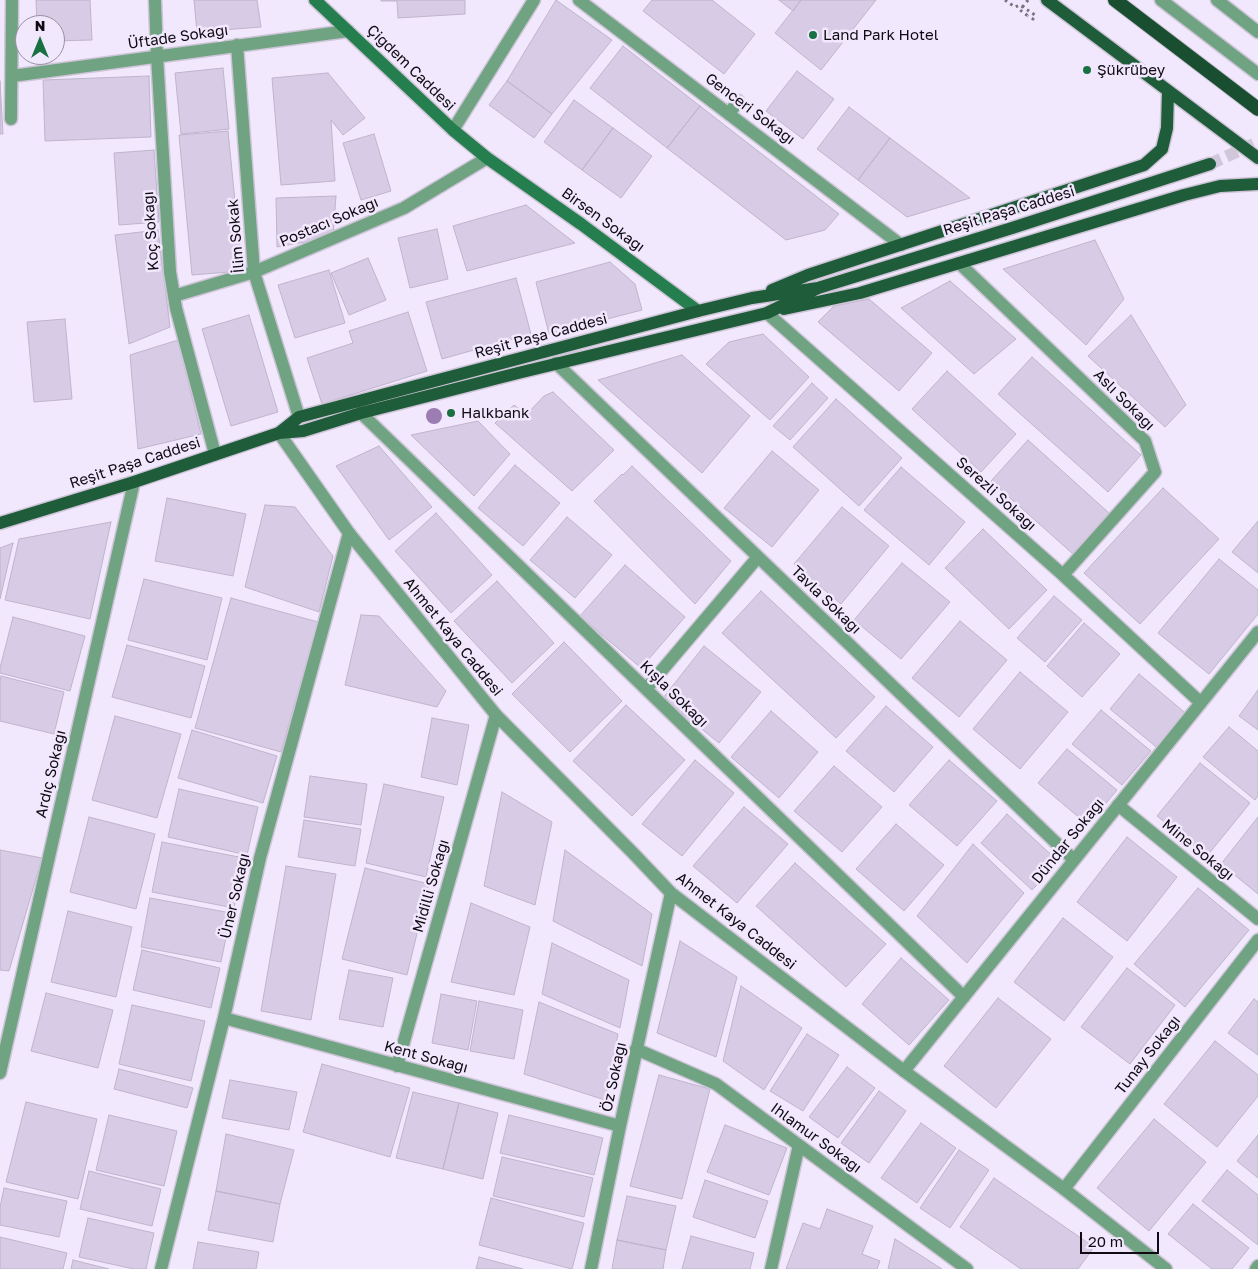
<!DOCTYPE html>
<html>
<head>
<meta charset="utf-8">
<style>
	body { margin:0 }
	#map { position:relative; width:1258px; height:1269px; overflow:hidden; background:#f2e8fd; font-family:"Golos Text",sans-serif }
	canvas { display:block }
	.north { position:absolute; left:15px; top:15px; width:50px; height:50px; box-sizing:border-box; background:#f2e8fd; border:1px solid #978f9f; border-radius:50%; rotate:0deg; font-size:14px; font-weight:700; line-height:20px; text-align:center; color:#0f0a13 }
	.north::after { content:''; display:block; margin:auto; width:18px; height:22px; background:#197042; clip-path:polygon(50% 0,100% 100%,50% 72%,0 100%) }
	.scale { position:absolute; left:1080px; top:1232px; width:79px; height:22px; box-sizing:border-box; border:2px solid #0f0a13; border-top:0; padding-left:6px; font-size:15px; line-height:18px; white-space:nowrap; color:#0f0a13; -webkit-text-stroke:4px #f2e8fd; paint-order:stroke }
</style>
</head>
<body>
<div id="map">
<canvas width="1258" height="1269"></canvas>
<div class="north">N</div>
<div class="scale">20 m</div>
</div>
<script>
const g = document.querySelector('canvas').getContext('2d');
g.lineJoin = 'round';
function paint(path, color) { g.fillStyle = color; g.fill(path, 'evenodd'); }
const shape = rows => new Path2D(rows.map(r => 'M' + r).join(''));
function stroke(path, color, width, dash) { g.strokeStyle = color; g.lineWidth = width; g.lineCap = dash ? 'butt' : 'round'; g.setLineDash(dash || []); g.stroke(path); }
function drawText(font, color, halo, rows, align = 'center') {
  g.font = font + ' "Golos Text",sans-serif'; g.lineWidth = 5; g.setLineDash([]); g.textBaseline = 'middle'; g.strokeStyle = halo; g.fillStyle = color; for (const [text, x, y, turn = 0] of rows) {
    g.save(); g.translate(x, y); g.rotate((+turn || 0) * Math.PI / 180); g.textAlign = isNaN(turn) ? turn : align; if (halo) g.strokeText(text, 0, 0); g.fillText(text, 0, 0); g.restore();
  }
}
const building = shape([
	[36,0,90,0,92,40,55,41,55,25,37,25,36,0],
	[194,0,257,0,261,27,197,32,194,0],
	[381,0,465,0,465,14,398,18,397,1,381,1,381,0],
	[556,0,612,40,552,114,507,81,556,0],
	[652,0,712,0,755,34,724,74,643,11,652,0],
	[779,0,801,0,793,11,779,0],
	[801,0,876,0,821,70,775,33,801,0],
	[623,46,700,106,667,148,590,88,623,46],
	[223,68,229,129,181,134,175,73,223,68],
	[797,71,834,99,803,139,766,111,797,71],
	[328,73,365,118,343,135,331,120,335,181,281,185,272,78,328,73],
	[149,76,151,137,45,141,43,80,149,76],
	[0,81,3,134,0,134,0,81],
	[507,81,552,114,534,138,489,105,507,81],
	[574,100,613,128,582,170,544,142,574,100],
	[700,106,839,214,825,230,786,240,667,148,700,106],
	[849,107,890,138,858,180,817,149,849,107],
	[613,128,652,156,621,198,582,170,613,128],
	[228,131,242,271,192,275,179,135,228,131],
	[374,134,391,191,361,200,343,143,374,134],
	[890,138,970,198,907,217,858,180,890,138],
	[154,150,159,222,119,225,114,153,154,150],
	[336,196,333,237,277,247,276,198,336,196],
	[526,205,575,243,467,271,453,226,526,205],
	[437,229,448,279,410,288,398,238,437,229],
	[158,230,170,327,129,344,115,235,158,230],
	[1095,240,1124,299,1086,345,1003,269,1095,240],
	[368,258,386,300,349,315,331,273,368,258],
	[610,262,635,284,642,310,549,334,536,282,610,262],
	[329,270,345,323,295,338,278,285,329,270],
	[516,278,531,334,442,359,426,302,516,278],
	[950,281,1016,339,974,374,901,308,950,281],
	[869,299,932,353,899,391,818,322,834,306,869,299],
	[408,312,427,371,322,404,307,358,353,343,349,331,408,312],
	[249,315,278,412,231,426,202,329,249,315],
	[1131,315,1186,405,1165,427,1088,356,1131,315],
	[65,319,72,399,34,402,27,322,65,319],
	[763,334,809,377,770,420,706,364,729,342,763,334],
	[178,340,201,434,138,449,130,355,178,340],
	[682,355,750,416,702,473,598,380,682,355],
	[1032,357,1141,455,1108,492,998,394,1032,357],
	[947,371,1016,434,981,472,912,409,947,371],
	[812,383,828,398,790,440,773,426,812,383],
	[553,392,614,450,572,491,495,423,514,405,527,414,544,396,553,392],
	[836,399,902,458,859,506,793,447,836,399],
	[478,421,510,454,474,496,411,435,478,421],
	[1028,440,1109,513,1073,554,991,481,1028,440],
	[379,446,432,507,389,540,336,466,379,446],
	[772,451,819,490,772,547,724,508,772,451],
	[515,465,560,503,523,546,478,508,515,465],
	[632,466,731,561,695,604,594,501,622,474,623,475,632,466],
	[901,467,965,522,929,565,864,510,901,467],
	[1163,488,1219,539,1140,624,1084,573,1163,488],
	[167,498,246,514,233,576,155,561,167,498],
	[265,505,295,507,333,556,319,612,245,587,265,505],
	[842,507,889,546,841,604,794,564,842,507],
	[436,513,492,575,451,613,395,551,436,513],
	[567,517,612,555,575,598,530,560,567,517],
	[1258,521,1258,573,1232,552,1258,521],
	[111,522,90,619,5,600,19,539,111,522],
	[983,529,1047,590,1009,629,945,568,983,529],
	[13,543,0,599,0,548,13,543],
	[1219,559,1258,590,1258,614,1209,674,1158,633,1219,559],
	[902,563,950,602,901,659,854,620,902,563],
	[625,565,685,617,641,668,580,616,625,565],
	[144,579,222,598,207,660,128,640,144,579],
	[497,581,554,643,512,683,454,621,497,581],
	[761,591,875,697,836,738,722,633,761,591],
	[1054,596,1082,620,1045,662,1017,638,1054,596],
	[231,598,318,622,281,752,195,728,231,598],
	[361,615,379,616,446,691,437,707,345,685,361,615],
	[13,617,85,636,70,691,0,673,0,668,13,617],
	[960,621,1007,660,959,717,912,678,960,621],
	[1084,623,1120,654,1082,697,1047,666,1084,623],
	[564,642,622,701,570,752,512,694,564,642],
	[127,645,205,666,191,718,112,697,127,645],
	[704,646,761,692,719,743,663,698,704,646],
	[1020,672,1068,712,1020,769,973,729,1020,672],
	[1139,674,1189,716,1160,750,1110,709,1139,674],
	[1,676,64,692,54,734,0,721,0,682,1,676],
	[1258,690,1258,730,1239,716,1258,690],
	[626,705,685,760,632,816,573,761,626,705],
	[886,706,933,747,894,792,846,751,886,706],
	[1101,710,1151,751,1122,785,1072,744,1101,710],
	[771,711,818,752,779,798,731,757,771,711],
	[115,716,181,734,157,818,92,800,115,716],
	[432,718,469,725,457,785,421,777,432,718],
	[1229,727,1258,751,1258,796,1255,800,1203,757,1229,727],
	[192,730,277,756,263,803,178,778,192,730],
	[1067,749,1117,790,1088,825,1038,783,1067,749],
	[695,760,734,793,682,856,642,824,695,760],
	[949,760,997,801,957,846,909,805,949,760],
	[1200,763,1250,803,1207,856,1157,816,1200,763],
	[834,766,882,807,842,852,794,811,834,766],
	[310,776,367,784,361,825,304,817,310,776],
	[384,784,444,797,426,877,366,863,384,784],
	[179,789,258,807,247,855,168,837,179,789],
	[502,792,552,822,535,905,484,886,502,792],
	[744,807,788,844,737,903,693,866,744,807],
	[1007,814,1059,862,1032,890,981,843,1007,814],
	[89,817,155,834,136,909,70,892,89,817],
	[1258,817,1258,894,1221,864,1258,817],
	[304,820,361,829,355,866,298,857,304,820],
	[896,824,944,865,904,911,856,869,896,824],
	[1127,837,1177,877,1127,941,1077,902,1127,837],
	[162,842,244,858,234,908,152,892,162,842],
	[973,844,1024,893,967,963,917,916,973,844],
	[0,850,42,858,9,971,0,970,0,850],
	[565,850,652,914,642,966,553,921,565,850],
	[795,863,886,944,846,987,756,906,795,863],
	[286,866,336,874,311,1020,261,1011,286,866],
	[365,868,429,884,407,975,342,959,365,868],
	[1198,888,1249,930,1185,1007,1134,964,1198,888],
	[150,898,231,913,221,962,141,947,150,898],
	[471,903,530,927,514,995,451,982,471,903],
	[68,911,132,927,116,997,51,982,68,911],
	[1063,918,1113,957,1064,1021,1014,982,1063,918],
	[680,941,737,977,716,1057,657,1033,680,941],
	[552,943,629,980,620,1028,542,994,552,943],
	[142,950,220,968,211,1008,133,990,142,950],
	[901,958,949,1000,909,1045,862,1004,901,958],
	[1127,968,1175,1005,1130,1064,1081,1027,1127,968],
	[349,970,393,978,383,1027,339,1019,349,970],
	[741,986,802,1028,764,1090,723,1061,741,986],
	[46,993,113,1010,98,1068,31,1051,46,993],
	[441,994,477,1001,468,1050,432,1043,441,994],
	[998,998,1051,1039,996,1108,944,1066,998,998],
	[1254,999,1258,1002,1258,1055,1228,1033,1254,999],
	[479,1001,523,1010,514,1059,470,1051,479,1001],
	[539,1002,618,1034,605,1100,524,1074,539,1002],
	[132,1005,205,1021,191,1081,119,1064,132,1005],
	[807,1034,839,1055,803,1111,770,1091,807,1034],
	[1215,1041,1258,1075,1258,1096,1217,1147,1164,1104,1215,1041],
	[322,1064,410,1088,390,1157,303,1132,322,1064],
	[847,1067,875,1088,838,1138,809,1117,847,1067],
	[119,1069,193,1088,187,1108,114,1089,119,1069],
	[659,1075,710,1089,682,1199,630,1186,659,1075],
	[230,1080,297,1092,289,1130,222,1118,230,1080],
	[879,1091,906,1111,869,1163,841,1143,879,1091],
	[413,1092,459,1103,443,1169,396,1158,413,1092],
	[26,1102,97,1119,78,1199,6,1182,26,1102],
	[459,1103,498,1113,483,1179,443,1169,459,1103],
	[109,1115,177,1131,164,1186,96,1170,109,1115],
	[509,1115,603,1138,594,1175,500,1153,509,1115],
	[1154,1119,1206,1162,1149,1231,1097,1188,1154,1119],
	[921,1123,956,1148,917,1203,881,1178,921,1123],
	[725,1125,787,1148,769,1195,707,1172,725,1125],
	[226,1134,294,1150,280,1204,216,1191,226,1134],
	[1258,1135,1258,1178,1237,1161,1258,1135],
	[959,1150,989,1170,950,1228,920,1208,959,1150],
	[502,1157,593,1178,584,1217,493,1196,502,1157],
	[1227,1170,1258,1195,1258,1245,1202,1201,1227,1170],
	[89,1171,161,1189,152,1226,80,1209,89,1171],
	[994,1178,1094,1247,1078,1269,1021,1269,960,1227,994,1178],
	[705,1180,768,1201,755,1238,693,1217,705,1180],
	[4,1188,67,1201,59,1237,0,1225,0,1207,4,1188],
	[216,1191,280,1204,273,1242,208,1230,216,1191],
	[627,1196,676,1206,666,1250,617,1240,627,1196],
	[491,1198,584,1223,572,1269,479,1245,491,1198],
	[1193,1204,1249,1248,1232,1269,1212,1269,1168,1234,1193,1204],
	[827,1209,873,1226,862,1254,880,1261,877,1269,786,1269,803,1223,820,1229,827,1209],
	[88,1218,154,1233,146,1269,134,1269,79,1257,88,1218],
	[691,1236,754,1253,750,1269,682,1269,691,1236],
	[0,1237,67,1253,63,1269,0,1269,0,1237],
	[895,1239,942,1269,888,1269,895,1239],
	[617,1240,666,1250,663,1269,612,1269,617,1240],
	[198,1242,259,1252,256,1269,193,1269,198,1242],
	[479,1257,523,1269,476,1269,479,1257],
	[73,1260,109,1269,71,1269,73,1260]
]);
paint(building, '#d7cbe5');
stroke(building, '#bfb4cc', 1);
stroke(shape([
	[1210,164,1258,142]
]), '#d0c7da', 12, [12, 6]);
const service = shape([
	[1161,0,1258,74],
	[1217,0,1258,32],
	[729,114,738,101]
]);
const minor = shape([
	[155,0,157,56,170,272,176,308,215,454],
	[579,0,901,245],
	[237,45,254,272,299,417],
	[12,76,348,31],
	[11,119,12,0],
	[453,130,534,0],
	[959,263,1145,441,1155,472,1063,575],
	[174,296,254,272,404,208,487,158],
	[767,313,1063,575,1201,703],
	[556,363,1074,860],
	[361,413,964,997],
	[646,689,758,557],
	[1118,805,1258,919],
	[224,1018,620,1126],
	[636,1049,716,1084,967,1269],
	[397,1066,496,715],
	[904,1071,1258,632],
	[0,1073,134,482],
	[1064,1189,1258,940],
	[161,1269,224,1018,260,858,349,533],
	[591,1269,620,1126,671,893],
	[771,1269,799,1145]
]);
const tertiary = shape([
	[279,433,349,533,496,715,633,853,671,893,904,1071,1064,1189,1166,1269],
	[1256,1269,1258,1266]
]);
const secondary = shape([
	[315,0,453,130,487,158,581,224,698,311]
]);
const primary = shape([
	[1047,0,1258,158],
	[818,288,1012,228,1210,164],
	[772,290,808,275,1144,165,1162,149,1167,128,1168,91],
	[784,309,860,293,1184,195,1220,186,1258,184],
	[0,523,134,482,279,433,303,431,361,413,518,373,767,313,818,288,752,298,698,311,299,417,279,433]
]);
const trunk = shape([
	[1115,0,1258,109]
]);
stroke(service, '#cec4d8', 15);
stroke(minor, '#cec4d8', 15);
stroke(tertiary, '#cec4d8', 15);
stroke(secondary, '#cec4d8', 15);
stroke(primary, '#cec4d8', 15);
stroke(trunk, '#cec4d8', 16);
stroke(shape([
	[1005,0,1015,7,1020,5,1035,15,1033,19,1028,16]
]), '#78717f', 3, [2.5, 4]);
stroke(service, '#6fa381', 12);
stroke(minor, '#6fa381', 12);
stroke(tertiary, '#6fa381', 12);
stroke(secondary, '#257e4e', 12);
stroke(primary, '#1f5c3a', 12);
stroke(trunk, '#1a4e30', 14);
stroke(shape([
	[1028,0,1020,10,1028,16]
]), '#78717f', 3, [2.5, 4]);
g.fillStyle = '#9b7db3';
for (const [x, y] of [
	[434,416]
]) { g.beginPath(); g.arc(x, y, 8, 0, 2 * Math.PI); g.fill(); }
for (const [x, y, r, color] of [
	[813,35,5,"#197042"],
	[1087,70,5,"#197042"],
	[451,413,5,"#197042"]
]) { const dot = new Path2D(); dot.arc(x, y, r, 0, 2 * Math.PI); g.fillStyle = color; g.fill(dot); stroke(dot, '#f2e8fd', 2); }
drawText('15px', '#0f0a13', '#f2e8fd', [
	["Land Park Hotel",823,35],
	["Şükrübey",1097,70],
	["Halkbank",461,413]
], 'left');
drawText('15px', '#0f0a13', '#f2e8fd', [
	["Üftade Sokağı",178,37,-8],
	["Çiğdem Caddesi",411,68,44],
	["Genceri Sokağı",750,109,37],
	["Reşit Paşa Caddesi",1009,211,-17],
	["Birsen Sokağı",603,220,36],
	["Postacı Sokağı",329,222,-23],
	["Koç Sokağı",151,231,-94],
	["İlim Sokak",236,236,-95],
	["Reşit Paşa Caddesi",541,336,-15],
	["Aslı Sokağı",1124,400,45],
	["Reşit Paşa Caddesi",135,463,-18],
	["Serezli Sokağı",996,494,42],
	["Tavla Sokağı",826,600,44],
	["Ahmet Kaya Caddesi",453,637,51],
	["Kışla Sokağı",674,694,44],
	["Ardıç Sokağı",51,774,-77],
	["Dündar Sokağı",1068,841,-51],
	["Mine Sokağı",1198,850,39],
	["Midilli Sokağı",431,886,-74],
	["Üner Sokağı",235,896,-77],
	["Ahmet Kaya Caddesi",736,921,38],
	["Tunay Sokağı",1148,1055,-52],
	["Kent Sokağı",426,1057,15],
	["Öz Sokağı",614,1077,-78],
	["Ihlamur Sokağı",816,1138,36]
]);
</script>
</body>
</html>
